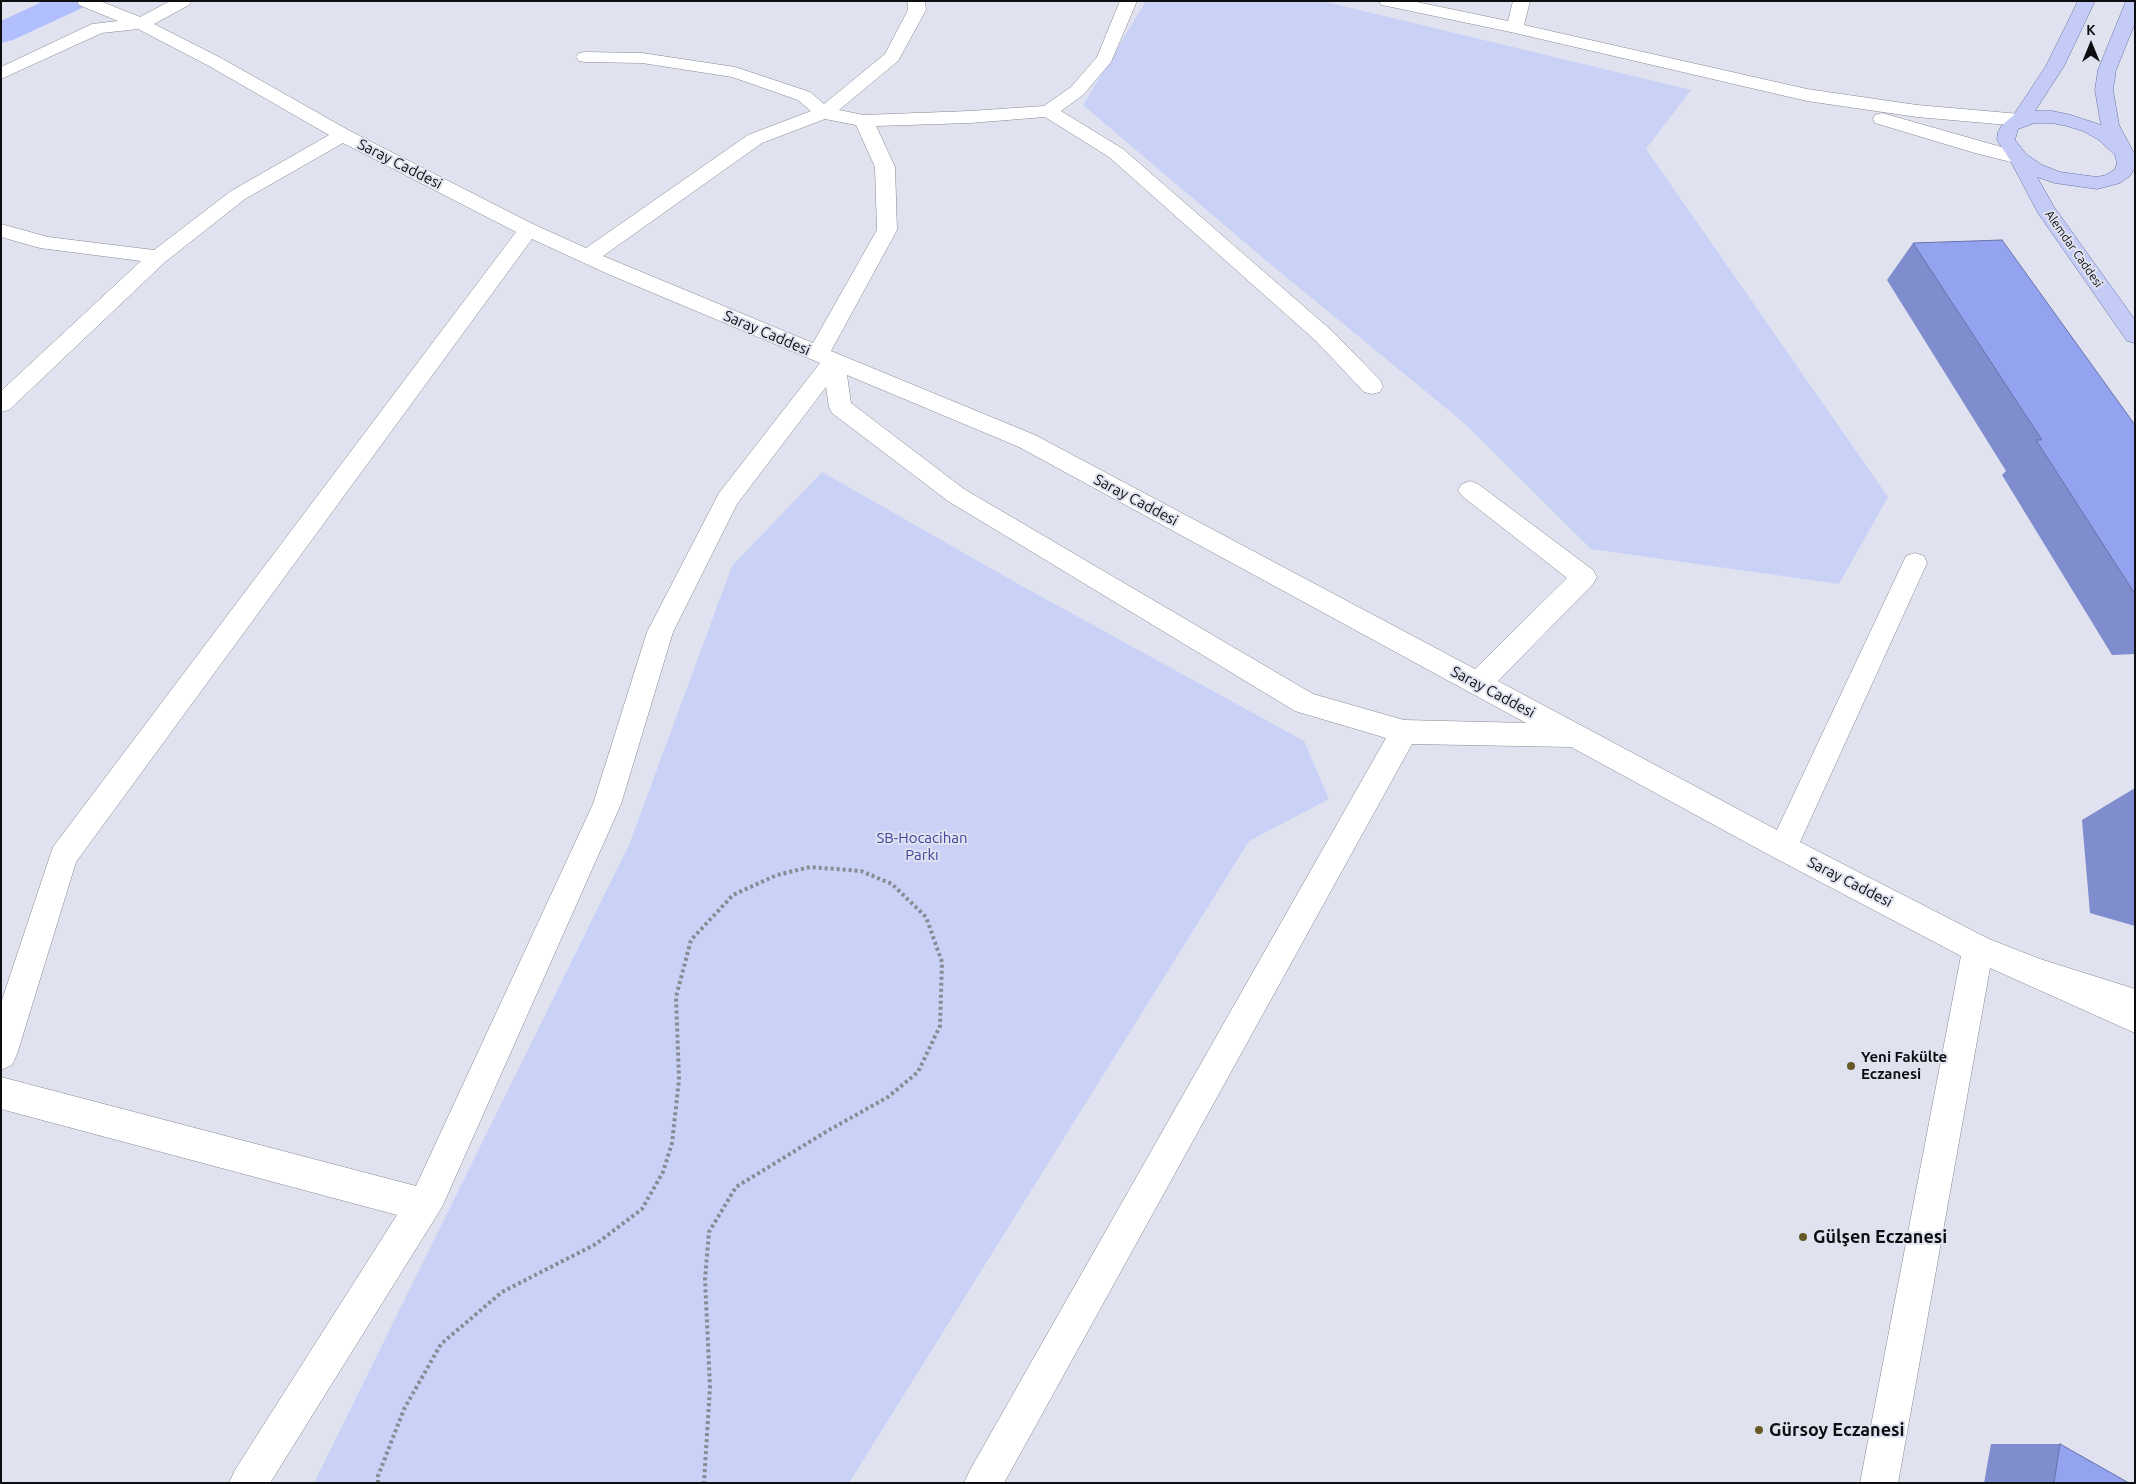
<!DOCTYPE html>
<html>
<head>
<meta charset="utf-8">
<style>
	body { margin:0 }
	#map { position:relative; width:2136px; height:1484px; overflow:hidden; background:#e0e3ef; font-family:Ubuntu,sans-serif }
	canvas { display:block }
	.frame { position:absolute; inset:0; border:2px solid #0d0e11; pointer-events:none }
	.north { position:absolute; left:2066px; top:20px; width:50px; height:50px; -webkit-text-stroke:4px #e0e3ef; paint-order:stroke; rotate:0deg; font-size:14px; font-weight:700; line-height:20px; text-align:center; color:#0d0e11 }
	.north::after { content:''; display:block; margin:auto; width:18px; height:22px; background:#0d0e11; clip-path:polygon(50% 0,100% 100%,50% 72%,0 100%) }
</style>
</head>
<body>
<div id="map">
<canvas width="2136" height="1484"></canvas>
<div class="frame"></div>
<div class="north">K</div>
</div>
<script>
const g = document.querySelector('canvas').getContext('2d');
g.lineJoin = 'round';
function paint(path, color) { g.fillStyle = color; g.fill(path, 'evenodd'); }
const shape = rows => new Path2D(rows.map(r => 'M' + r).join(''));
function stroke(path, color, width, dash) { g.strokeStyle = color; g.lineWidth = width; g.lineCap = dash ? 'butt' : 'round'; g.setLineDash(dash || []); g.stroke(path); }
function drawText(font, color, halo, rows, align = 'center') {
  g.font = font + ' Ubuntu,sans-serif'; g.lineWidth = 4; g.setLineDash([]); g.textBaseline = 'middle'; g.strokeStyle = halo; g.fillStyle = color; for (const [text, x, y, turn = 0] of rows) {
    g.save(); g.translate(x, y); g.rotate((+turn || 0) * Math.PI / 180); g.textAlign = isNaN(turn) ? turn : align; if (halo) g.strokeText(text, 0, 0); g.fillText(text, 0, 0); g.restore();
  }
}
paint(shape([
	[1146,1,1322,1,1691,90,1646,149,1888,497,1839,584,1591,549,1463,422,1269,263,1083,105],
	[822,472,1020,585,1304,741,1329,799,1249,841,849,1483,314,1483,629,845,732,566]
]), '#c9d1f6');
paint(shape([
	[44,1,87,1,82,8,13,40,1,43,1,21,44,1]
]), '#b2bffe');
const minor = shape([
	[77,1,100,1,140,17,170,1,191,1,189,5,154,24,221,58,350,131,535,225,586,248,748,135,811,111,798,100,732,77,642,63,585,62,579,61,576,57,579,53,585,52,642,53,735,67,810,92,824,104,885,54,908,10,908,1,925,1,926,10,898,61,839,110,864,115,970,111,1044,106,1071,87,1097,57,1120,1,1137,1,1111,62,1083,95,1061,111,1123,149,1332,331,1380,380,1383,386,1380,392,1372,394,1364,392,1316,341,1109,157,1045,117,970,123,876,126,895,167,897,230,831,351,1035,435,1475,669,1567,578,1462,496,1458,490,1462,484,1470,481,1478,484,1593,570,1597,577,1593,584,1498,681,1777,830,1906,556,1915,553,1924,556,1927,563,1800,842,1989,939,2040,959,2135,989,2135,1033,1990,968,1898,1483,1860,1483,1961,956,1773,857,1571,747,1412,744,1004,1483,964,1483,970,1470,1386,738,1295,711,948,501,832,413,829,407,826,387,737,504,673,632,621,804,442,1207,270,1483,229,1483,235,1470,397,1215,1,1109,1,1077,416,1186,593,804,647,632,719,493,820,363,608,274,532,239,76,862,17,1054,12,1065,1,1070,1,1003,53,847,516,232,343,143,245,199,165,262,9,410,1,412,1,391,141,261,40,248,1,237,1,224,48,237,154,250,231,191,329,135,209,66,138,29,102,33,1,79,1,67,92,24,118,21,79,5,77,1],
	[825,119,856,125,875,167,877,230,813,343,603,256,762,143,825,119],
	[847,375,1019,447,1526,723,1404,720,1313,694,964,489,851,403,847,375],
	[1379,1,1412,1,1508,21,1513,1,1530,1,1524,25,1807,89,1917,105,2020,114,2027,116,2029,120,2027,124,2020,126,1917,117,1807,101,1515,33,1387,6,1381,5,1379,1],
	[1882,113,2026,154,2029,158,2026,162,2019,164,1975,153,1875,123,1873,119,1875,115,1882,113]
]);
const major = shape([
	[2078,1,2095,1,2064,66,2035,111,2052,111,2071,115,2101,125,2095,90,2098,70,2126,1,2135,1,2135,23,2116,70,2113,90,2119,125,2135,155,2135,167,2130,176,2120,183,2097,189,2055,183,2037,177,2054,207,2135,320,2135,343,2127,341,2038,213,2010,160,1997,140,1998,132,2002,125,2013,116,2046,66,2078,1],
	[2035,123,2052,123,2067,126,2083,131,2099,140,2115,155,2117,163,2115,169,2106,175,2097,177,2060,172,2042,165,2026,154,2015,140,2018,129,2035,123]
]);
stroke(minor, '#858892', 1);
stroke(major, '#6973a2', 1);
stroke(shape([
	[378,1483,378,1476,404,1409,441,1344,502,1292,596,1244,642,1209,663,1172,672,1143,679,1080,676,997,691,940,733,895,777,875,810,867,861,871,892,884,926,917,942,962,940,1026,918,1072,888,1097,829,1130,736,1187,709,1232,705,1279,710,1387,704,1483]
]), '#888b93', 4, [3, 3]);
paint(minor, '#fff');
paint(major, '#c3cbf6');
paint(shape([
	[1913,243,2135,425,2135,654,2112,655,2002,475,2006,471,1887,280],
	[2135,788,2135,926,2090,913,2082,820],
	[1991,1444,2060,1444,2129,1483,1984,1483]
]), '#7f8cce');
const building = shape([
	[2002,240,2135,425,2135,594,2036,440,2042,440,1913,243,2002,240],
	[2060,1444,2129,1483,2054,1483,2060,1444]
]);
paint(building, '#94a3f0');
stroke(building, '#6872a8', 1);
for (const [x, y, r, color] of [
	[1851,1066,5,"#665926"],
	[1803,1237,5,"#665926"],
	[1759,1430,5,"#665926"]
]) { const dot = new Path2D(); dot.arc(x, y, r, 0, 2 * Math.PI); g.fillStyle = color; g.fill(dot); stroke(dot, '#e0e3ef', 2); }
drawText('12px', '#0d0e11', '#e0e3ef', [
	["Alemdar Caddesi",2074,249,55]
]);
drawText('15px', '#0d0e11', '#e0e3ef', [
	["Saray Caddesi",400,164,27],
	["Saray Caddesi",767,333,23],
	["Saray Caddesi",1136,500,28],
	["Saray Caddesi",1493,692,28],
	["Saray Caddesi",1850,882,27]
]);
drawText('15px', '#3d459e', '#e0e3ef', [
	["SB-Hocacihan",922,838],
	["Parkı",922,855]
]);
drawText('bold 15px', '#0d0e11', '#e0e3ef', [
	["Yeni Fakülte",1861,1057],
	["Eczanesi",1861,1074]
], 'left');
drawText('bold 18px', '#0d0e11', '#e0e3ef', [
	["Gülşen Eczanesi",1813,1237],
	["Gürsoy Eczanesi",1769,1430]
], 'left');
</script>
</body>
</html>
